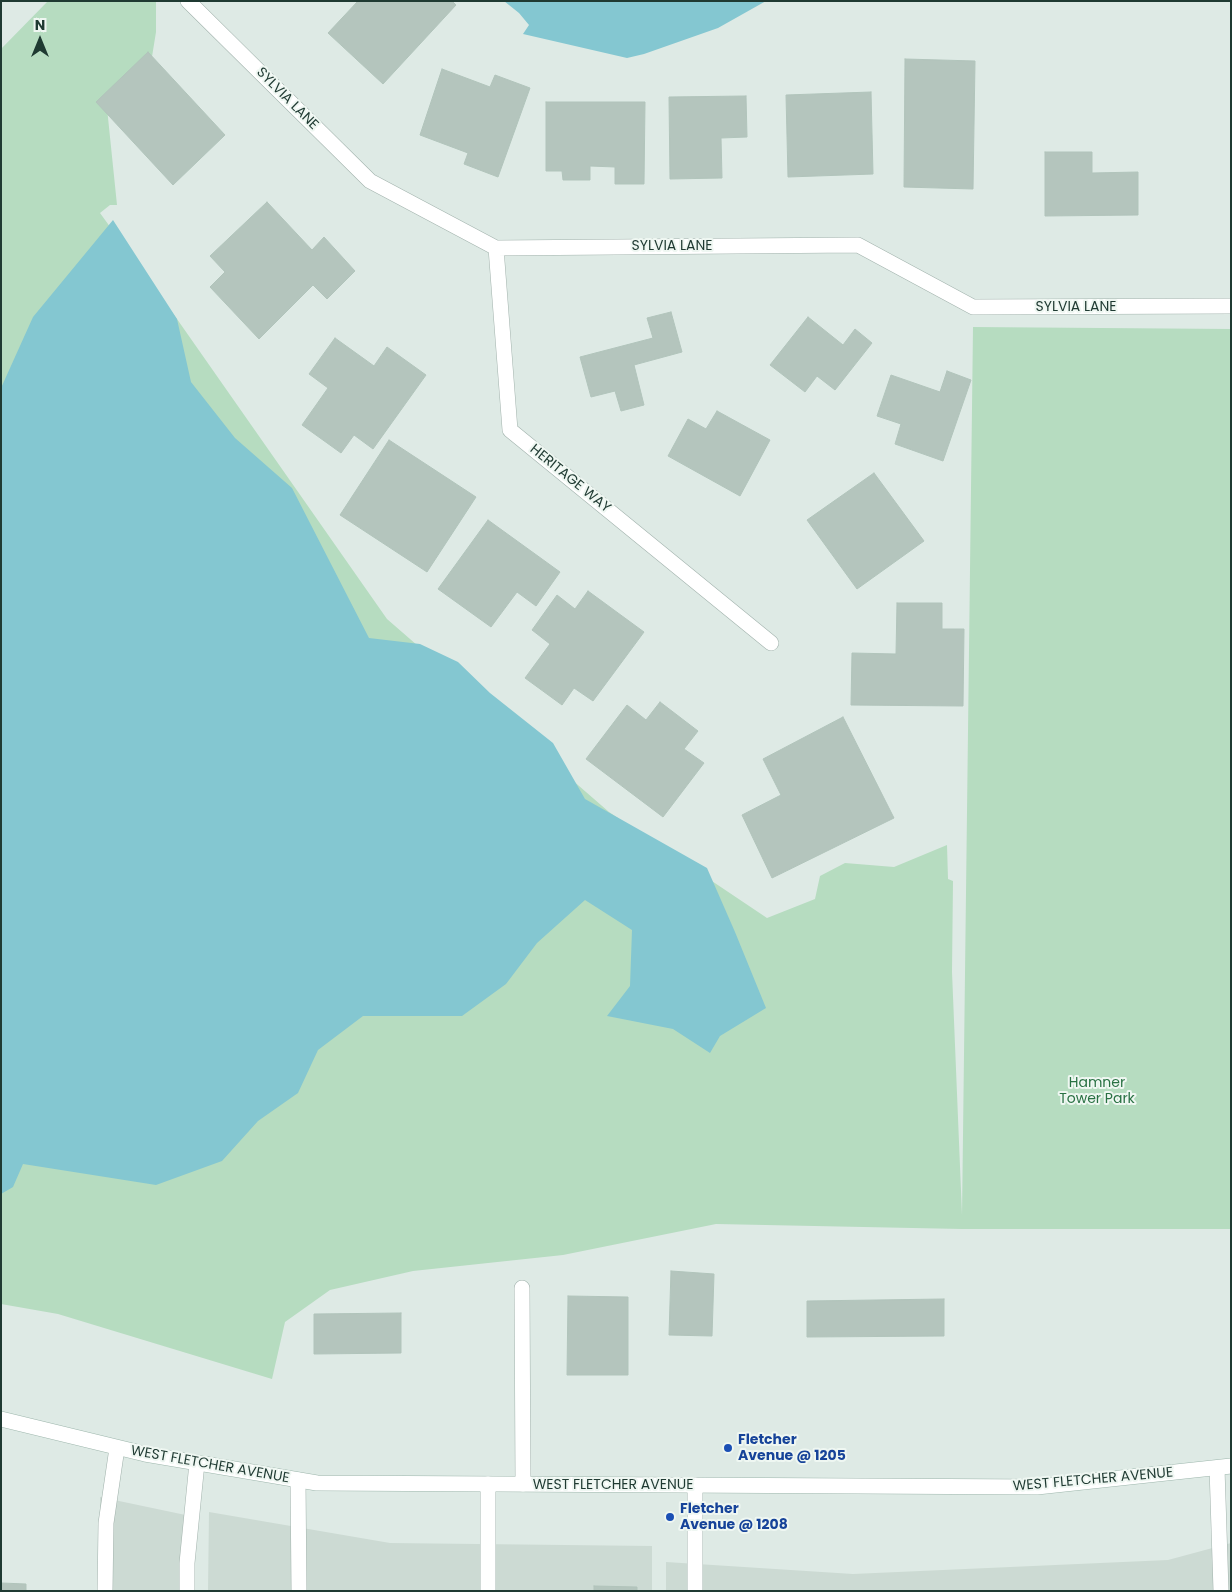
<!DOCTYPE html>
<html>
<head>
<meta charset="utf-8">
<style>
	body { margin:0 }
	#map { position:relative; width:1232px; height:1592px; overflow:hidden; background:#deeae5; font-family:Poppins,sans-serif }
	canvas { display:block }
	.frame { position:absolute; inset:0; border:2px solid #1f3a32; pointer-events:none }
	.north { position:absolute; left:15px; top:15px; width:50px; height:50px; -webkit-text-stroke:4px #eff7f2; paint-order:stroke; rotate:0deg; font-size:14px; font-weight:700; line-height:20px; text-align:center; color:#1f3a32 }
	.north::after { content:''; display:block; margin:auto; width:18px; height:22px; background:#1f3a32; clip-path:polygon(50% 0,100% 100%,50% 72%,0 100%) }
</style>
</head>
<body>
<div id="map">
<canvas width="1232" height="1592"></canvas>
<div class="frame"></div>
<div class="north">N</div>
</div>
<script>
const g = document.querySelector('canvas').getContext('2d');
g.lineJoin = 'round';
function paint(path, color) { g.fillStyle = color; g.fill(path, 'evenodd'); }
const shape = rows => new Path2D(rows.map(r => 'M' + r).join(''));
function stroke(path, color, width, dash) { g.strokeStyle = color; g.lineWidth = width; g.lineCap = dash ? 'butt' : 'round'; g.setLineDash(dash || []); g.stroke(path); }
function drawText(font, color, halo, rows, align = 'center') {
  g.font = font + ' Poppins,sans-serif'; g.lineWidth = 4; g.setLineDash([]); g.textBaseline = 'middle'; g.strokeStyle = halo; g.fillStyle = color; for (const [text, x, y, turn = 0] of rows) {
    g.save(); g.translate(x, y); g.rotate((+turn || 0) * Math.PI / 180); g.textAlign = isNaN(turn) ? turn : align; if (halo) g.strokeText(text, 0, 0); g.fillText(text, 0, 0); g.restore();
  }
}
paint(shape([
	[100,1497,195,1517,195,1591,100,1591],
	[209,1512,390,1543,652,1546,652,1591,208,1591],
	[1231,1543,1231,1591,666,1591,666,1562,853,1574,1168,1560]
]), '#ccdad3');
paint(shape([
	[50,1,156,1,156,32,150,69,107,108,117,205,110,205,100,213,177,319,387,619,609,812,767,918,815,899,820,876,845,863,894,867,947,845,948,879,953,881,952,972,962,1215,973,327,1231,329,1231,1229,962,1229,716,1224,563,1255,413,1271,330,1290,285,1322,272,1379,58,1314,1,1304,1,49,47,2]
]), '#b6dcc0');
paint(shape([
	[504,1,766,1,718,28,644,54,627,58,523,34,529,25,519,13],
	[113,220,177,319,191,382,235,438,292,488,369,638,420,644,458,662,490,693,553,743,585,799,707,868,735,932,766,1008,720,1036,710,1053,673,1029,607,1016,630,986,632,930,585,900,537,943,506,984,462,1016,363,1016,318,1050,298,1093,258,1121,222,1161,156,1185,23,1164,13,1187,1,1194,1,388,33,317]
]), '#84c7d1');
const building = shape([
	[358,1,452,1,456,5,383,84,328,33,358,1],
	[148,52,225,135,173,185,96,102,148,52],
	[905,59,975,61,973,189,904,187,905,59],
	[442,69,490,87,495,75,530,88,498,177,464,164,468,153,420,135,442,69],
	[871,92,873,174,788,177,786,95,871,92],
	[746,96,747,137,721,138,722,178,670,179,669,97,746,96],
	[546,102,645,102,644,184,615,184,615,167,590,166,590,180,563,180,562,171,546,171,546,102],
	[1045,152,1092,152,1092,173,1138,172,1138,215,1045,216,1045,152],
	[267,202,312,250,324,237,355,271,327,299,313,285,259,339,210,287,225,272,210,256,267,202],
	[671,312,682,352,634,365,644,405,621,411,615,391,591,397,580,357,653,338,647,318,671,312],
	[808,317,843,345,855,329,872,343,835,390,817,376,805,392,770,365,808,317],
	[335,338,374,366,387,347,426,375,373,449,354,435,341,453,302,425,328,388,309,374,335,338],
	[947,371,971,380,943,461,895,444,901,424,877,416,891,375,940,392,947,371],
	[717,411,770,440,740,496,668,456,688,419,706,429,717,411],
	[389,440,476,497,427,572,340,515,389,440],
	[874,473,924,541,857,589,807,520,874,473],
	[488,520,560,572,536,606,517,592,491,627,438,589,488,520],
	[588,591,644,632,593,701,574,688,562,705,525,678,550,644,532,630,557,595,575,609,588,591],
	[897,603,942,603,942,629,964,629,963,706,851,705,852,653,896,654,897,603],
	[660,702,698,731,684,749,704,763,663,817,586,759,627,705,646,720,660,702],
	[843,717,894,818,772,878,742,815,781,795,763,759,843,717],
	[671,1271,714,1274,712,1336,669,1335,671,1271],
	[568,1296,628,1297,628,1375,567,1375,568,1296],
	[944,1299,944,1336,807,1337,807,1301,944,1299],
	[401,1313,401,1353,314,1354,314,1314,401,1313],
	[1,1583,26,1584,26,1591,1,1591,1,1583],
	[594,1586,637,1587,637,1591,594,1591,594,1586]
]);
paint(building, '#b4c5bd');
stroke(building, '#b1c4bb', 1);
const lane = shape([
	[522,1288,523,1484],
	[1217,1468,1221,1591],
	[298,1480,299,1591],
	[105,1591,106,1523,117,1448],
	[187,1591,187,1563,197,1463],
	[488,1591,488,1484],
	[695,1591,695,1485]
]);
const street = shape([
	[188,1,370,181,496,248,858,245,973,307,1231,306],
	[496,248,510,430,771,643]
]);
const secondary = shape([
	[1,1419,145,1454,317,1483,1037,1487,1231,1466]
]);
stroke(lane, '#a1b2ac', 16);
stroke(street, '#a1b2ac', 16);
stroke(secondary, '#9db6ac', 16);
stroke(lane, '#fff', 15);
stroke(street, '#fff', 15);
stroke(secondary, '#fff', 15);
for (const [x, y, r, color] of [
	[728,1448,5,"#1a4fb4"],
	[670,1517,5,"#1a4fb4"]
]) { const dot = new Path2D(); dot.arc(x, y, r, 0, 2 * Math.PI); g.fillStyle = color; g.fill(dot); stroke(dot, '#eff7f2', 2); }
drawText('14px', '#1f3a32', '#eff7f2', [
	["SYLVIA LANE",287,99,45],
	["SYLVIA LANE",672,246],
	["SYLVIA LANE",1076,307],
	["HERITAGE WAY",570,479,39],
	["WEST FLETCHER AVENUE",210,1465,10],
	["WEST FLETCHER AVENUE",1093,1480,-5],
	["WEST FLETCHER AVENUE",613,1485]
]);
drawText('14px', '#297143', '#eff7f2', [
	["Hamner",1097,1083],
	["Tower Park",1097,1099]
]);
drawText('bold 14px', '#164399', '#eff7f2', [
	["Fletcher",738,1440],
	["Avenue @ 1205",738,1456],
	["Fletcher",680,1509],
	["Avenue @ 1208",680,1525]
], 'left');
</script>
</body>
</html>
